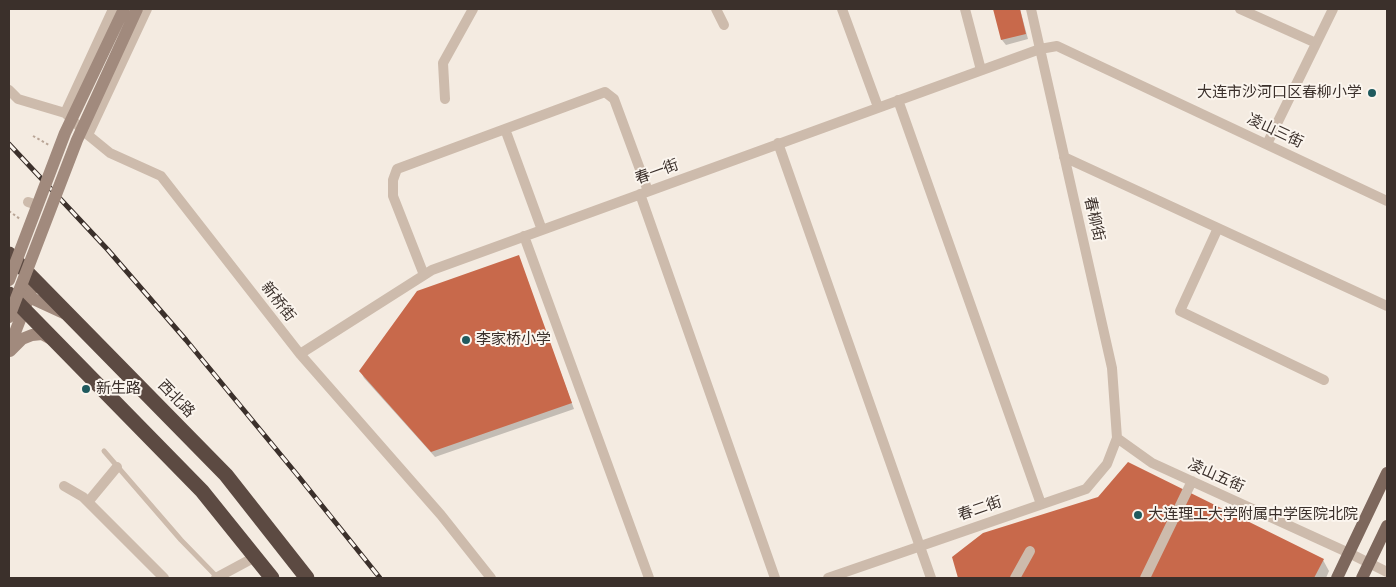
<!DOCTYPE html>
<html>
<head>
<meta charset="utf-8">
<style>
	body { margin:0 }
	#map { position:relative; width:1396px; height:587px; overflow:hidden; background:#f4ebe1; font-family:Manrope,sans-serif }
	canvas { display:block }
	.frame { position:absolute; inset:0; border:10px solid #3b302b; pointer-events:none }
</style>
</head>
<body>
<div id="map">
<canvas width="1396" height="587"></canvas>
<div class="frame"></div>
</div>
<script>
const g = document.querySelector('canvas').getContext('2d');
g.lineJoin = 'round';
function paint(path, color) { g.fillStyle = color; g.fill(path, 'evenodd'); }
const shape = rows => new Path2D(rows.map(r => 'M' + r).join(''));
function stroke(path, color, width, dash) { g.strokeStyle = color; g.lineWidth = width; g.lineCap = dash ? 'butt' : 'round'; g.setLineDash(dash || []); g.stroke(path); }
function drawText(font, color, halo, rows, align = 'center') {
  g.font = font + ' Manrope,"Noto Sans SC",sans-serif'; g.lineWidth = 4; g.setLineDash([]); g.textBaseline = 'middle'; g.strokeStyle = halo; g.fillStyle = color; for (const [text, x, y, turn = 0] of rows) {
    g.save(); g.translate(x, y); g.rotate((+turn || 0) * Math.PI / 180); g.textAlign = isNaN(turn) ? turn : align; if (halo) g.strokeText(text, 0, 0); g.fillText(text, 0, 0); g.restore();
  }
}
paint(shape([
	[999,9,1020,9,1028,39,1006,45,1002,40,995,10],
	[518,256,574,409,435,457,364,378,361,372],
	[953,557,1323,560,1329,571,1326,578,960,578]
]), '#0003');
paint(shape([
	[993,9,1020,9,1026,34,1001,40],
	[519,255,572,403,431,452,359,371,417,291],
	[1128,462,1324,559,1314,578,958,578,952,557,983,533,1098,497]
]), '#c8694b');
stroke(shape([
	[33,136,49,145],
	[9,211,20,219]
]), '#b9a596', 2, [2.5, 2.5]);
stroke(shape([
	[104,451,181,540,217,577]
]), '#cdbbac', 5);
stroke(shape([
	[716,9,724,25],
	[842,9,878,107],
	[965,9,981,70],
	[1240,9,1316,43],
	[9,90,18,99,65,113,88,135,110,153,161,176,300,354,441,515,491,578],
	[445,99,443,63,473,9],
	[898,100,1041,504],
	[65,113,113,9],
	[505,129,542,230],
	[88,135,147,9],
	[778,143,931,578],
	[1267,144,1333,9],
	[1064,157,1387,306],
	[640,194,775,578],
	[28,202,34,204],
	[1218,228,1180,311,1324,380],
	[524,236,649,578],
	[424,275,393,196,393,180,397,169,605,92,614,99,648,191],
	[300,354,432,270,1040,49,1057,46,1387,201],
	[1117,438,1152,463,1349,553,1387,572],
	[64,486,83,497,164,578],
	[88,502,117,467],
	[216,578,255,557],
	[828,578,1086,489,1107,464,1117,438,1112,368,1031,9],
	[1015,578,1030,551],
	[1145,578,1192,481]
]), '#cdbbac', 10);
stroke(shape([
	[23,296,29,297,66,314],
	[9,348,35,281],
	[10,351,22,339,32,335,42,334,53,340]
]), '#a18a7d', 12);
stroke(shape([
	[1337,578,1387,473],
	[1362,578,1387,526]
]), '#7d675c', 12);
stroke(shape([
	[9,254,226,475,307,578],
	[9,294,202,491,272,578]
]), '#5c4a42', 15);
const rail = shape([
	[9,144,108,250,186,340,299,477,380,578]
]);
stroke(rail, '#3b302b', 5);
stroke(rail, '#fbf5ee', 3, [9]);
stroke(shape([
	[9,280,65,133,124,9],
	[9,317,77,140,137,9]
]), '#a18a7d', 12);
for (const [x, y, r, color] of [
	[1372,93,5,"#1f5a5e"],
	[466,340,5,"#1f5a5e"],
	[86,389,5,"#1f5a5e"],
	[1138,515,5,"#1f5a5e"]
]) { const dot = new Path2D(); dot.arc(x, y, r, 0, 2 * Math.PI); g.fillStyle = color; g.fill(dot); stroke(dot, '#fbf5ee', 2); }
drawText('15px', '#3b302b', '#fbf5ee', [
	["大连市沙河口区春柳小学",1362,93,"right"],
	["李家桥小学",476,340],
	["新生路",96,389],
	["大连理工大学附属中学医院北院",1148,515]
], 'left');
drawText('15px', '#3b302b', '#fbf5ee', [
	["凌山三街",1275,131,25],
	["春一街",657,172,-20],
	["春柳街",1094,219,77],
	["新桥街",278,302,52],
	["西北路",176,399,46],
	["凌山五街",1216,476,24],
	["春二街",980,509,-19]
]);
</script>
</body>
</html>
